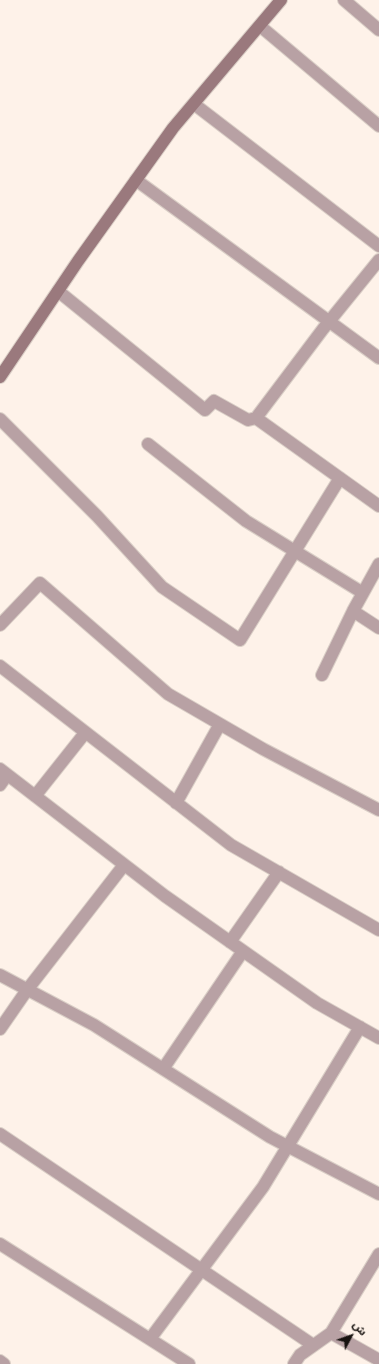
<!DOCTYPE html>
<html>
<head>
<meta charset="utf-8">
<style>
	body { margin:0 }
	#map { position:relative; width:379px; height:1364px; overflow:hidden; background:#fef2e9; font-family:"Public Sans","Noto Sans Arabic",sans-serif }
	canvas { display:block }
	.north { position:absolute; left:331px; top:1316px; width:40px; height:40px; -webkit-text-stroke:3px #fef2e9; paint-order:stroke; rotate:49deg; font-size:11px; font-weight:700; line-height:16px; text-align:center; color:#17120f }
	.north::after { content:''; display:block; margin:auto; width:14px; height:18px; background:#17120f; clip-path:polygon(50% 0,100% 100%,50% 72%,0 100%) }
</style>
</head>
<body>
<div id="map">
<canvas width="379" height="1364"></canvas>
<div class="north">ش</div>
</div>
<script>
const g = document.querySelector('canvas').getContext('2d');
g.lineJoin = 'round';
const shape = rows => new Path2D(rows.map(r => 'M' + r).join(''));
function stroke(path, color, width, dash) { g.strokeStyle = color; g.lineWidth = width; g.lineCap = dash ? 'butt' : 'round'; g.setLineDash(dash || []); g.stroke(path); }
const minor = shape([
	[344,0,379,30],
	[260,26,379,126],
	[194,104,379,246],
	[136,180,379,358],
	[58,291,205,410,214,401,248,420,256,418,323,329,379,260],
	[256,418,379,506],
	[0,419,97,516,162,587,240,640,340,478],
	[148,444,246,521,363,593],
	[353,611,379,628],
	[0,625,40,583,168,694,263,749,379,810],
	[0,666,231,845,379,930],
	[322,675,353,611,379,564],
	[0,769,165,896,317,1003,379,1038],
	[0,785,7,775],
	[35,796,85,733],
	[176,803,220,724],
	[230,942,279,872],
	[0,975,94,1025,270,1137,379,1194],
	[0,1029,27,990,124,865],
	[163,1069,243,951],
	[0,1134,313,1345],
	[0,1244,189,1364],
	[331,1333,379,1360],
	[150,1339,263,1187,360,1027],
	[0,1361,4,1364],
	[294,1364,300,1355,331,1333,379,1254]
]);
const secondary = shape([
	[0,377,78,261,173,128,281,0]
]);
stroke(minor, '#d9cec6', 14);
stroke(secondary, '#d9cec6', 14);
stroke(minor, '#b8a1a4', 12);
stroke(secondary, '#9a797d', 12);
</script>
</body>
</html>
